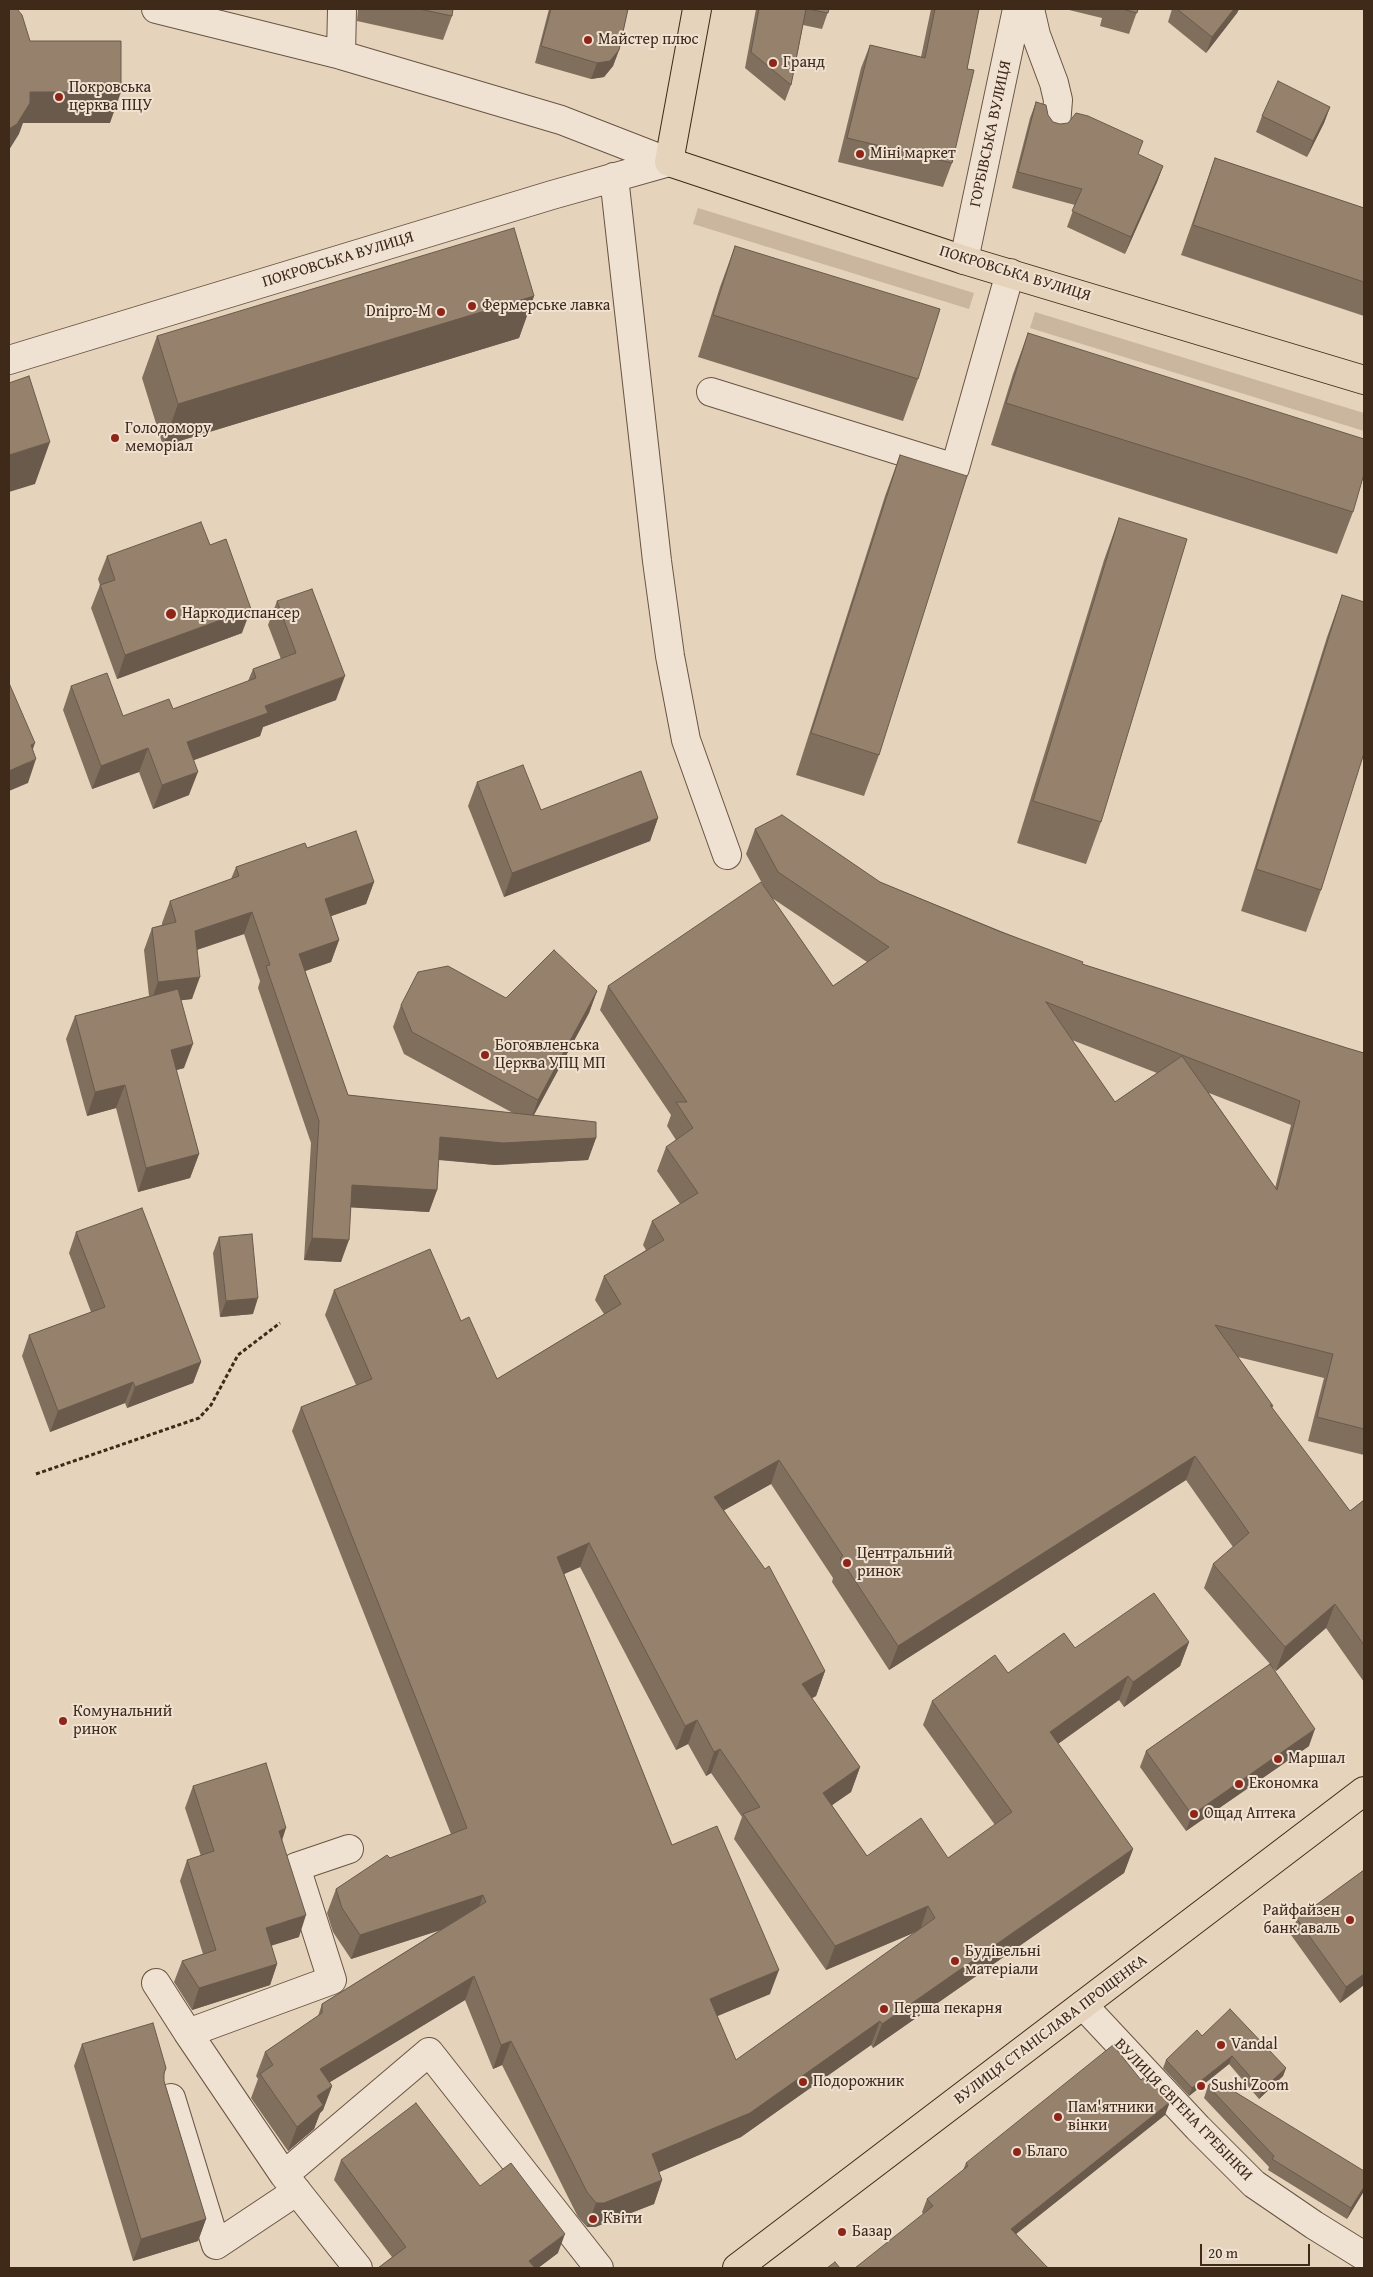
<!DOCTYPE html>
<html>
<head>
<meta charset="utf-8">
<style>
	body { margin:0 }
	#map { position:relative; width:1373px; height:2277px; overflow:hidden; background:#e6d3bb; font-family:"Gentium Book Plus",serif }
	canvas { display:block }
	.frame { position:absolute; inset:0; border:10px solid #3f2919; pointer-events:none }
	.scale { position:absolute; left:1200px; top:2244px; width:110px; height:22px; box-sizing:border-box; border:2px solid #3f2919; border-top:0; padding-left:6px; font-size:15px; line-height:18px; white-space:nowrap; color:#3f2919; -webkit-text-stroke:4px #efe2d3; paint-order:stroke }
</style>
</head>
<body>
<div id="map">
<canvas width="1373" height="2277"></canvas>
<div class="frame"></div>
<div class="scale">20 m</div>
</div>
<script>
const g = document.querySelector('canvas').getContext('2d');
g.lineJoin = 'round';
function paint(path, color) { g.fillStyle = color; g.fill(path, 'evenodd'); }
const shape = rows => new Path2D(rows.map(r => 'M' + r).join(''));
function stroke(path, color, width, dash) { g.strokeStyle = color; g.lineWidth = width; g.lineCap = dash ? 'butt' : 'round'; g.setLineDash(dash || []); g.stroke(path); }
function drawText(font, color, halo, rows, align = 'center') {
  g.font = font + ' "Gentium Book Plus",serif'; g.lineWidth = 4; g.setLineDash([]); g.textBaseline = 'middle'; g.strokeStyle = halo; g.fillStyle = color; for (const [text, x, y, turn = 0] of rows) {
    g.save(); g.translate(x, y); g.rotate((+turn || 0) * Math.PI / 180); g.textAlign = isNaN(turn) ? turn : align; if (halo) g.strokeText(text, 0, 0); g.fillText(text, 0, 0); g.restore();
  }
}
paint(shape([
	[698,208,974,293,969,309,693,224],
	[1035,312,1364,413,1364,431,1030,328]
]), '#cab69f');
const minor = shape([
	[156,9,341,55,561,120,669,162],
	[1030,9,1036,35,1054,83,1058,100,1056,125],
	[341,55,342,9],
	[614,177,657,561,670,656,686,740,727,855],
	[964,260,1017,9],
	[9,360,552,195,669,162],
	[711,392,955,468,1010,273],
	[349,1849,296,1867,332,1980,188,2033,284,2175,358,2268],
	[156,1983,188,2033],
	[1083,2005,1198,2128,1254,2184,1314,2225,1364,2256],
	[171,2098,216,2245,297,2191],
	[284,2175,429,2052,599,2268]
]);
const major = shape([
	[697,9,669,162,964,260,1364,380],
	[737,2268,1364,1791]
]);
stroke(minor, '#695442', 30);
stroke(major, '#3f2919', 30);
stroke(shape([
	[36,1474,199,1418,211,1405,238,1355,280,1323]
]), '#3f2919', 3, [4, 2.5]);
stroke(minor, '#efe2d3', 28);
stroke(major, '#e6d3bb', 28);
paint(shape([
	[358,9,453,9,452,16,443,40,357,21],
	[549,9,628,9,619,50,613,66,604,77,591,79,535,63],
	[756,9,829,9,822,29,803,25,791,85,785,101,745,68],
	[931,9,979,9,967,69,952,163,943,187,838,162,861,68,870,45,921,57],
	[1065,9,1138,9,1129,34,1100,26,1102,18],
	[1172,9,1239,9,1237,13,1206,53,1168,22],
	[1036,102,1053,122,1138,155,1163,166,1157,182,1125,254,1067,227,1075,205,1012,188,1030,118],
	[1330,107,1324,123,1307,157,1256,132,1262,116],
	[1215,158,1364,208,1364,316,1181,255,1204,189],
	[735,246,918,379,903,421,698,357,720,287],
	[534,296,519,338,163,446,142,378,157,336],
	[1028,333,1353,512,1337,554,991,445,1013,374],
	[900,455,879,755,864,796,796,775,885,496],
	[1119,518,1101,822,1086,864,1017,843,1104,560],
	[107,556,242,633,117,679,91,608,100,585,98,579],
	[1342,595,1321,890,1306,932,1241,911,1327,637],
	[277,601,336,700,263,727,260,736,193,760,189,795,153,809,139,772,92,789,63,710,71,686,123,716,173,709,248,681,253,669,281,659,268,625],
	[477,782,541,810,658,818,650,841,504,897,468,806],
	[755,829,880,882,1082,964,1347,1048,1364,1053,1364,1455,1308,1441,1324,1378,1238,1357,1273,1406,1272,1408,1350,1511,1364,1500,1364,1682,1326,1628,1276,1671,1270,1665,1309,1746,1186,1831,1140,1767,1146,1751,1270,1664,1204,1588,1213,1564,1233,1547,1186,1480,889,1670,832,1582,833,1578,771,1484,724,1510,825,1671,816,1696,812,1698,860,1767,851,1792,832,1805,867,1856,948,1858,995,1825,923,1725,932,1701,1075,1648,1189,1642,1180,1666,1124,1707,1119,1700,1058,1744,1133,1849,1124,1873,873,2048,871,2045,741,2137,659,2172,662,2180,654,2204,595,2227,587,2227,578,2217,502,2065,493,2069,465,2000,330,2082,332,2086,323,2110,320,2113,314,2129,288,2151,251,2098,258,2079,256,2076,265,2052,318,2016,322,2004,440,1930,351,1959,333,1932,327,1913,336,1889,390,1858,451,1834,292,1431,301,1407,356,1385,325,1315,334,1290,461,1321,497,1379,604,1314,595,1300,604,1276,646,1250,643,1245,652,1221,680,1204,657,1171,666,1147,676,1140,667,1126,671,1115,600,1010,608,986,763,885,746,854],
	[772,898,867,962,833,986],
	[1072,1040,1157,1073,1115,1102],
	[1209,1093,1291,1125,1275,1188],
	[580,1567,676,1750,688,1744,706,1776,711,1773,742,1817,734,1839,826,1970,916,1932,736,2060,717,2016,770,1994,672,1845,564,1574],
	[307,848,374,882,366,904,331,916,339,940,331,962,305,971,348,1095,513,1113,404,1054,393,1027,401,1005,506,998,597,991,589,1013,534,1115,596,1138,588,1160,495,1165,438,1160,437,1190,429,1212,351,1207,341,1262,304,1260,311,1143,258,988,260,981,244,934,197,950,192,999,181,1000,184,1068,176,1070,199,1154,190,1178,138,1192,116,1108,87,1116,66,1039,75,1016,149,996,144,950,152,928,162,925,162,923,170,901,231,879,236,867],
	[76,1232,201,1362,193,1383,127,1408,125,1403,50,1432,22,1356,29,1335,91,1312,69,1253],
	[219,1237,253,1314,220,1317,213,1253],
	[193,1786,282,1840,299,1937,271,1945,277,1964,270,1985,192,2010,174,1982,182,1961,203,1954,180,1881,187,1860,201,1856,185,1808],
	[1364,1870,1364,1985,1340,2003,1291,1935,1297,1919],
	[1202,2036,1286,2068,1283,2076,1259,2099,1229,2064,1189,2096,1163,2068,1166,2060],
	[82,2044,166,2068,164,2075,164,2081,206,2219,198,2241,133,2261,74,2066],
	[1208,2086,1364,2191,1347,2219,1268,2170,1269,2167,1204,2098],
	[1165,2115,1016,2234,1047,2267,923,2214,922,2212,927,2199,963,2170,966,2163],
	[341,2160,480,2186,558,2253,538,2268,378,2268,392,2257,334,2180]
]), '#816f5e');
paint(shape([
	[1234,9,1239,9,1237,13,1206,53,1212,37],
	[619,50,613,66,604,77,591,79,597,63],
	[30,92,121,92,110,123,23,123,19,134,9,150,9,129],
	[1330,107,1324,123,1307,157,1313,141],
	[1163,166,1157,182,1125,254,1131,237],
	[534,296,519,338,163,446,178,404],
	[50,442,35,484,9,492,9,455],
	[251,609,242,633,117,679,125,655],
	[345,676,336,700,263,727,260,736,178,766,187,742,265,706],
	[35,743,28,763,36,759,28,783,9,791,9,771,31,745],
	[148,748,139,772,92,789,101,766],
	[198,772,189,795,153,809,162,785],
	[658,818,650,841,504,897,512,873],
	[374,882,366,904,317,921,325,899],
	[252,912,244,934,187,953,195,931],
	[339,940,331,962,291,976,299,954],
	[200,977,192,999,150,1004,158,982],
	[597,991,589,1013,530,1122,538,1100],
	[193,1044,184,1068,162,1074,171,1050],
	[125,1085,116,1108,87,1116,95,1092],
	[440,1137,596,1138,588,1160,495,1165,432,1159],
	[199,1154,190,1178,138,1192,146,1168],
	[352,1185,437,1190,429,1212,344,1207],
	[312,1238,349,1240,341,1262,304,1260],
	[258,1298,253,1314,220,1317,226,1301],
	[201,1362,193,1383,127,1408,135,1387],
	[133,1382,125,1403,50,1432,58,1411],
	[1195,1456,1186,1480,889,1670,898,1646],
	[779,1460,771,1484,705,1521,714,1497],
	[589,1543,580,1567,548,1581,557,1557],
	[1335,1604,1326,1628,1276,1671,1285,1647],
	[1189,1642,1180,1666,1124,1707,1133,1682],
	[825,1671,816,1696,793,1708,802,1684],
	[1128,1676,1119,1700,1041,1756,1050,1732],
	[697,1720,688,1744,676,1750,685,1726],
	[1315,1729,1309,1746,1186,1831,1192,1815],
	[720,1749,711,1773,706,1776,714,1752],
	[860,1767,851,1792,815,1817,823,1793],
	[286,1828,279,1850,279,1831],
	[1133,1849,1124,1873,873,2048,882,2024],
	[483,1895,475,1919,351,1959,360,1935],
	[928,1906,920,1930,826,1970,835,1946],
	[306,1915,299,1937,258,1950,266,1928],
	[277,1964,270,1985,192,2010,199,1988],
	[779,1970,770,1994,701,2023,710,1999],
	[1364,1974,1364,1985,1340,2003,1346,1987],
	[474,1976,465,2000,312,2093,320,2069],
	[880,2021,871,2045,741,2137,643,2179,652,2154],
	[511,2041,502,2065,493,2069,501,2045],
	[1232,2056,1229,2064,1189,2096,1192,2088],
	[1286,2068,1283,2076,1259,2099,1262,2090],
	[332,2086,323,2110,320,2113,314,2129,288,2151,297,2127,317,2096],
	[1170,2102,1165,2115,1006,2242,1011,2229],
	[662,2180,654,2204,595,2227,587,2227,596,2203],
	[1364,2187,1364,2191,1347,2219,1351,2208],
	[206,2219,198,2241,133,2261,141,2239],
	[565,2234,558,2253,538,2268,526,2268,529,2261]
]), '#695a4c');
const building = shape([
	[9,9,17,9,22,15,30,41,121,41,121,92,30,92,30,103,17,124,9,129,9,9],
	[419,9,453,9,452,16,419,9],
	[551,9,628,9,619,50,610,61,597,63,541,46,551,9],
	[759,9,806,9,791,85,751,52,759,9],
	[808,9,829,9,828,13,808,9],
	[935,9,979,9,967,69,974,70,952,163,847,138,870,45,925,58,935,9],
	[1122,9,1138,9,1137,13,1122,9],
	[1177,9,1234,9,1212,37,1177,9],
	[1278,81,1330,107,1313,141,1262,116,1278,81],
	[1036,102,1046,105,1048,115,1053,122,1060,124,1068,123,1076,113,1088,116,1143,141,1138,154,1163,166,1131,237,1072,211,1082,189,1018,172,1036,102],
	[1215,158,1364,208,1364,282,1193,225,1215,158],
	[514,228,534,296,178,404,157,336,514,228],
	[735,246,940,309,918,379,713,315,735,246],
	[1028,333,1364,439,1364,474,1353,512,1006,403,1028,333],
	[29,376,50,442,9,455,9,383,29,376],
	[900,455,967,476,879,755,811,733,900,455],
	[1119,518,1187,539,1101,822,1033,801,1119,518],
	[201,522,210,545,226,539,251,609,125,655,100,585,115,580,107,556,201,522],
	[312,589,345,676,265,706,268,713,187,742,198,772,162,785,148,748,101,766,71,686,107,673,123,716,169,699,173,709,256,678,253,669,296,653,277,601,312,589],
	[1342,595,1364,602,1364,753,1321,890,1256,869,1342,595],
	[9,683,35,743,31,745,36,759,9,771,9,683],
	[523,765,541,810,641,771,658,818,512,873,477,782,523,765],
	[782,815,880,882,1001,932,1083,962,1082,964,1347,1048,1364,1053,1364,1429,1317,1417,1333,1354,1215,1325,1273,1406,1270,1405,1350,1511,1364,1500,1364,1645,1335,1604,1285,1647,1213,1564,1249,1533,1195,1456,898,1646,840,1558,843,1556,779,1460,714,1497,765,1569,769,1566,825,1671,802,1684,860,1767,823,1793,867,1856,921,1818,948,1858,1012,1812,932,1701,995,1655,1008,1673,1064,1633,1075,1648,1154,1593,1189,1642,1133,1682,1128,1676,1050,1732,1133,1849,882,2024,880,2021,750,2113,652,2154,662,2180,604,2203,596,2203,587,2192,511,2041,501,2045,474,1976,320,2069,332,2086,317,2096,323,2105,297,2127,260,2074,273,2065,265,2052,322,2013,322,2004,486,1902,483,1895,360,1935,342,1908,336,1889,387,1855,390,1858,467,1828,301,1407,372,1379,334,1290,430,1249,461,1321,469,1317,497,1379,621,1304,604,1276,664,1240,652,1221,698,1193,666,1147,693,1128,676,1102,687,1102,608,986,761,882,833,986,889,947,778,872,755,829,782,815],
	[1046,1002,1300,1101,1277,1190,1182,1056,1115,1102,1046,1002],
	[589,1543,685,1726,697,1720,714,1752,720,1749,760,1807,743,1814,835,1946,928,1906,935,1918,736,2060,710,1999,779,1970,717,1826,672,1845,557,1557,589,1543],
	[356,831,374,882,325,899,339,940,299,954,348,1095,596,1122,596,1138,503,1143,440,1137,437,1190,352,1185,349,1240,312,1238,319,1121,266,966,270,965,252,912,195,931,200,977,158,982,152,928,176,922,170,901,239,876,236,867,305,843,307,848,356,831],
	[554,950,597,991,538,1100,412,1032,401,1005,418,972,448,966,506,998,554,950],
	[178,989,193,1044,171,1050,199,1154,146,1168,125,1085,95,1092,75,1016,178,989],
	[142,1208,201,1362,135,1387,133,1382,58,1411,29,1335,105,1307,76,1232,142,1208],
	[252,1234,258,1298,226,1301,219,1237,252,1234],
	[1270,1664,1315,1729,1192,1815,1146,1751,1270,1664],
	[266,1763,286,1828,279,1831,306,1915,266,1928,277,1964,199,1988,182,1961,216,1950,187,1860,214,1851,193,1786,266,1763],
	[1364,1870,1364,1974,1346,1987,1297,1919,1364,1870],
	[1230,2009,1286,2068,1262,2090,1232,2056,1192,2088,1166,2060,1197,2030,1202,2036,1230,2009],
	[153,2023,166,2068,164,2073,164,2081,206,2219,141,2239,82,2044,153,2023],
	[1113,2045,1141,2080,1145,2076,1170,2102,1011,2229,1047,2267,1049,2268,855,2268,933,2206,927,2199,968,2166,966,2163,1113,2045],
	[1214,2079,1364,2171,1364,2187,1351,2208,1272,2159,1274,2156,1208,2086,1214,2079],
	[416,2103,480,2186,511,2163,565,2234,529,2261,535,2268,378,2268,406,2247,341,2160,416,2103],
	[835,2262,840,2268,827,2268,835,2262]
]);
paint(building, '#96816d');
stroke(building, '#695a4c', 1);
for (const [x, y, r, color] of [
	[588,40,5,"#8f2418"],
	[773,63,5,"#8f2418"],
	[59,97,5,"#8f2418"],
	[860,154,5,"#8f2418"],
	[472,306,5,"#8f2418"],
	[441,312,5,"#8f2418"],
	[115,438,5,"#8f2418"],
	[171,614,6,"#8f2418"],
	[485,1055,5,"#8f2418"],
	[847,1563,5,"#8f2418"],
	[63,1721,5,"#8f2418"],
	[1278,1759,5,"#8f2418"],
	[1239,1784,5,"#8f2418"],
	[1194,1814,5,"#8f2418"],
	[1350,1920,5,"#8f2418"],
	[955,1961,5,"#8f2418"],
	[884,2009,5,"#8f2418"],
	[1221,2045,5,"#8f2418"],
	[803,2082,5,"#8f2418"],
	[1201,2086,5,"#8f2418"],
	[1058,2117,5,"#8f2418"],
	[1017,2152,5,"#8f2418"],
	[593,2219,5,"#8f2418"],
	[842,2232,5,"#8f2418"]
]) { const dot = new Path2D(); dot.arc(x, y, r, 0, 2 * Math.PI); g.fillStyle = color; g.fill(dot); stroke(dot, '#efe2d3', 2); }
drawText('16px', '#3f2919', '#efe2d3', [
	["Майстер плюс",598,40],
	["Гранд",783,63],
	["Покровська",69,88],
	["церква ПЦУ",69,106],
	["Міні маркет",870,154],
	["Фермерське лавка",482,306],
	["Dnipro-M",431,312,"right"],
	["Голодомору",125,429],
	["меморіал",125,447],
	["Наркодиспансер",182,614],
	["Богоявленська",495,1046],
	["Церква УПЦ МП",495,1064],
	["Центральний",857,1554],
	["ринок",857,1572],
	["Комунальний",73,1712],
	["ринок",73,1730],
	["Маршал",1288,1759],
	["Економка",1249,1784],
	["Ощад Аптека",1204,1814],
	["Райфайзен",1340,1911,"right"],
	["банк аваль",1340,1929,"right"],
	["Будівельні",965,1952],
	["матеріали",965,1970],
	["Перша пекарня",894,2009],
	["Vandal",1231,2045],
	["Подорожник",813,2082],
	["Sushi Zoom",1211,2086],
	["Пам'ятники",1068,2108],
	["вінки",1068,2126],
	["Благо",1027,2152],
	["Квіти",603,2219],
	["Базар",852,2232]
], 'left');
drawText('16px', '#3f2919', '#efe2d3', [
	["ГОРБІВСЬКА ВУЛИЦЯ",991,134,-78],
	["ПОКРОВСЬКА ВУЛИЦЯ",338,260,-17],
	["ПОКРОВСЬКА ВУЛИЦЯ",1015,274,17],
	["ВУЛИЦЯ СТАНІСЛАВА ПРОЩЕНКА",1051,2030,-37],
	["ВУЛИЦЯ ЄВГЕНА ГРЕБІНКИ",1183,2110,46]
]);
</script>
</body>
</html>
